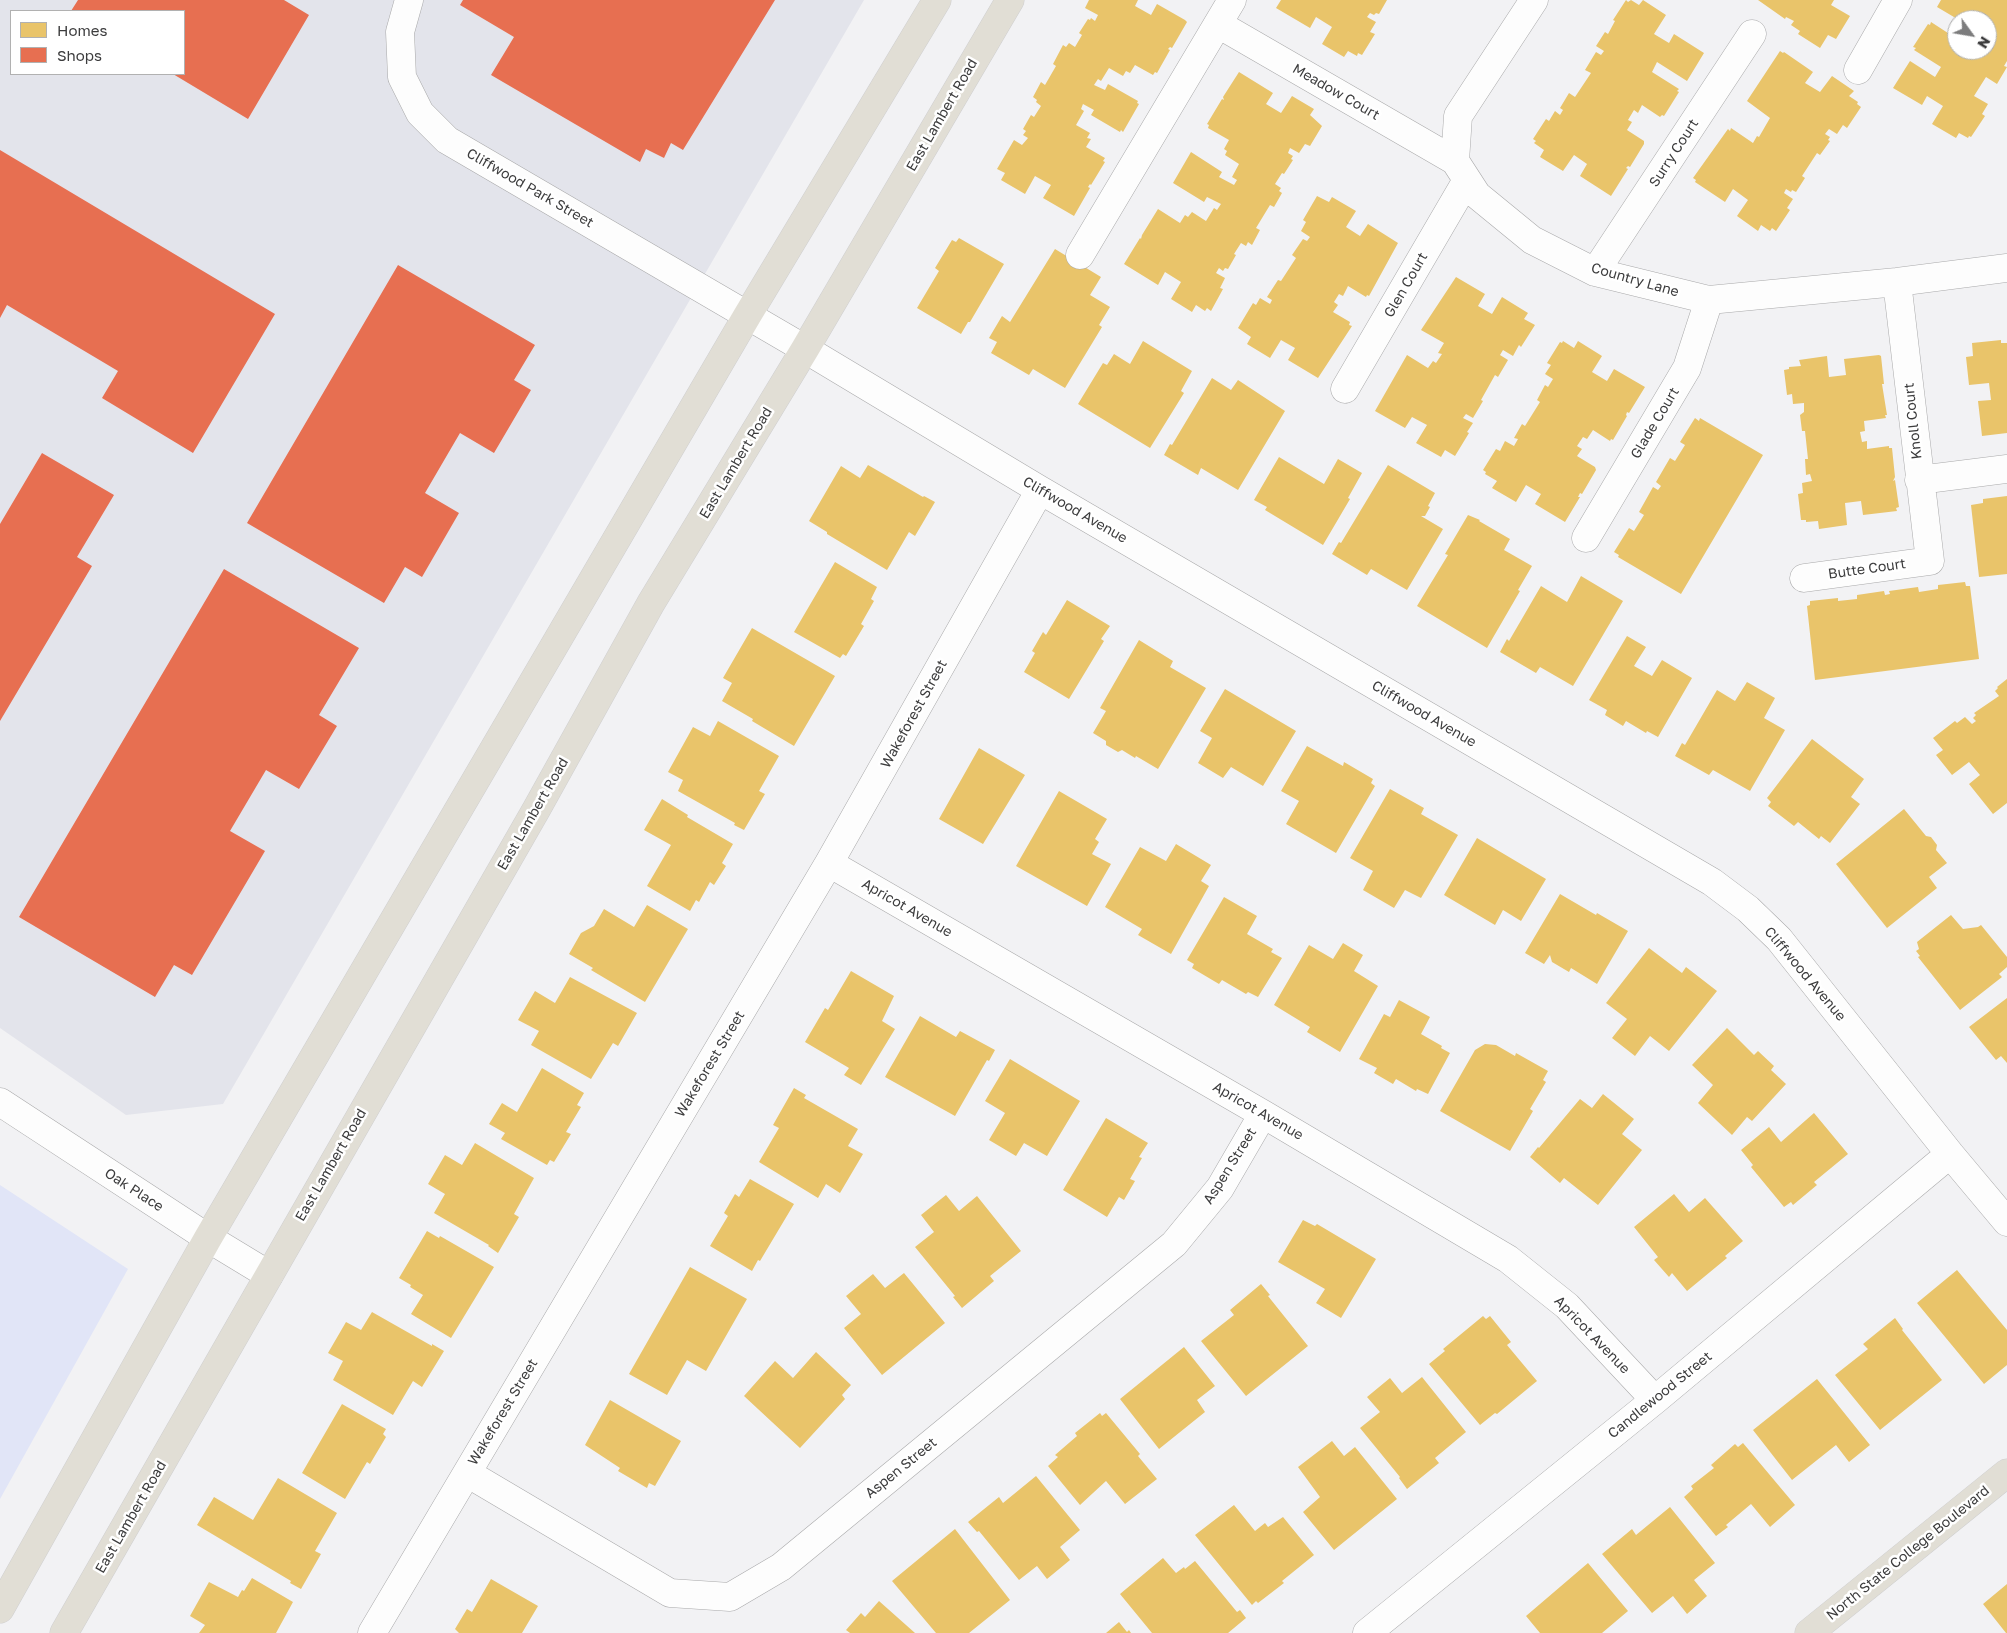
<!DOCTYPE html>
<html>
<head>
<meta charset="utf-8">
<style>
	body { margin:0 }
	#map { position:relative; width:2007px; height:1633px; overflow:hidden; background:#f2f2f4; font-family:"Golos Text",sans-serif }
	canvas { display:block }
	.legend { position:absolute; left:10px; top:10px; width:175px; height:65px; box-sizing:border-box; background:#fff; border:1px solid #b1b1b1; margin:0; padding:6px 9px; list-style:none; font-size:15px; color:#3c3c3d }
	.legend li { display:flex; align-items:center; gap:10px; height:25px }
	.legend b { width:25px; border:1px solid #b1b1b1 }
	.north { position:absolute; left:1947px; top:10px; width:50px; height:50px; box-sizing:border-box; background:#fff; border:1px solid #b1b1b1; border-radius:50%; rotate:122deg; font-size:14px; font-weight:700; line-height:20px; text-align:center; color:#3c3c3d }
	.north::after { content:''; display:block; margin:auto; width:18px; height:22px; background:#7c7c7d; clip-path:polygon(50% 0,100% 100%,50% 72%,0 100%) }
</style>
</head>
<body>
<div id="map">
<canvas width="2007" height="1633"></canvas>
<ul class="legend">
<li><b style="height:14px;background:#e9c46a"></b>Homes</li>
<li><b style="height:14px;background:#e76f51"></b>Shops</li>
</ul>
<div class="north">N</div>
</div>
<script>
const g = document.querySelector('canvas').getContext('2d');
g.lineJoin = 'round';
function paint(path, color) { g.fillStyle = color; g.fill(path, 'evenodd'); }
const shape = rows => new Path2D(rows.map(r => 'M' + r).join(''));
function stroke(path, color, width, dash) { g.strokeStyle = color; g.lineWidth = width; g.lineCap = dash ? 'butt' : 'round'; g.setLineDash(dash || []); g.stroke(path); }
function drawText(font, color, halo, rows, align = 'center') {
  g.font = font + ' "Golos Text",sans-serif'; g.lineWidth = 5; g.setLineDash([]); g.textBaseline = 'middle'; g.strokeStyle = halo; g.fillStyle = color; for (const [text, x, y, turn = 0] of rows) {
    g.save(); g.translate(x, y); g.rotate((+turn || 0) * Math.PI / 180); g.textAlign = isNaN(turn) ? turn : align; if (halo) g.strokeText(text, 0, 0); g.fillText(text, 0, 0); g.restore();
  }
}
paint(shape([
	[0,0,864,0,223,1104,126,1115,0,1028],
	[11,11,184,11,184,74,11,74]
]), '#e3e4eb');
paint(shape([
	[0,1185,128,1269,0,1499]
]), '#e1e5f7');
paint(shape([
	[1089,0,1138,0,1135,6,1151,15,1157,4,1185,20,1187,22,1172,48,1170,47,1168,49,1170,50,1157,73,1155,72,1153,75,1135,65,1130,73,1126,71,1123,76,1109,68,1101,81,1098,79,1094,85,1105,90,1108,84,1138,101,1137,103,1139,104,1123,132,1121,130,1120,132,1091,115,1094,110,1083,104,1081,109,1084,111,1076,125,1090,133,1087,138,1091,139,1086,147,1105,158,1103,161,1105,162,1091,185,1090,184,1088,187,1090,188,1074,216,1043,198,1051,185,1035,176,1025,194,1001,180,1005,173,997,169,1014,140,1022,145,1028,138,1023,135,1026,131,1023,129,1031,115,1034,117,1041,106,1036,102,1037,100,1033,97,1041,82,1045,85,1056,66,1053,64,1063,45,1066,47,1069,43,1075,47,1082,35,1079,33,1088,19,1090,20,1091,18,1095,21,1098,15,1085,8],
	[1281,0,1387,0,1379,14,1376,13,1374,15,1370,13,1367,17,1376,22,1370,32,1375,34,1362,55,1358,53,1357,56,1348,51,1344,57,1322,44,1332,27,1316,17,1310,28,1276,8],
	[1626,0,1628,2,1631,0,1639,5,1643,0,1666,15,1654,34,1669,43,1674,34,1704,53,1687,81,1657,62,1652,72,1679,89,1677,91,1679,92,1664,116,1662,115,1660,117,1642,105,1638,113,1634,110,1628,120,1632,122,1627,130,1644,141,1644,144,1630,167,1628,166,1626,168,1628,169,1611,196,1580,176,1587,164,1574,155,1563,171,1540,157,1544,150,1534,143,1536,141,1533,139,1546,119,1549,121,1555,111,1560,115,1563,110,1560,108,1569,93,1575,97,1591,73,1585,70,1596,52,1601,55,1604,51,1596,46,1605,32,1608,34,1615,21,1613,20],
	[1758,0,1834,0,1831,5,1850,16,1836,39,1828,35,1820,48,1798,34,1800,31,1791,25,1794,21,1786,17,1785,19],
	[1941,0,2007,0,2007,61,2004,66,2007,67,1997,84,1986,77,1974,96,1988,104,1982,114,1985,116,1971,137,1969,136,1968,138,1959,133,1956,138,1932,124,1943,106,1927,96,1922,105,1893,88,1910,61,1935,77,1941,67,1914,50,1916,48,1913,47,1928,24,1930,25,1931,22,1951,35,1957,26,1957,50,1987,50,1987,20,1959,20,1937,7],
	[1780,51,1783,53,1784,52,1813,72,1805,83,1820,92,1832,76,1854,91,1849,96,1858,102,1857,104,1861,107,1847,128,1843,125,1837,134,1829,129,1825,134,1830,137,1828,140,1830,141,1820,155,1817,153,1802,176,1805,178,1796,192,1792,190,1791,192,1786,189,1784,193,1793,199,1787,208,1790,210,1776,231,1772,228,1770,231,1761,225,1758,231,1737,216,1748,200,1733,189,1725,202,1695,182,1696,180,1693,178,1728,129,1730,131,1731,128,1753,143,1757,136,1759,137,1770,118,1747,101],
	[1239,72,1273,93,1266,104,1281,113,1292,96,1314,109,1310,115,1322,126,1310,146,1305,144,1299,153,1290,148,1288,153,1293,156,1291,159,1293,160,1284,174,1282,173,1275,184,1281,188,1279,191,1282,193,1274,207,1270,205,1256,228,1260,230,1252,245,1248,242,1246,246,1241,243,1234,254,1236,255,1228,269,1225,268,1223,271,1219,268,1216,273,1225,278,1220,288,1223,289,1211,311,1207,308,1205,311,1196,305,1192,312,1171,299,1181,282,1165,272,1158,285,1124,264,1140,238,1141,239,1142,235,1158,209,1180,223,1185,215,1188,217,1192,212,1206,221,1214,208,1217,210,1221,204,1207,197,1204,202,1173,183,1191,152,1222,172,1219,177,1234,185,1237,180,1232,177,1239,164,1225,155,1227,151,1224,149,1229,140,1208,128,1209,125,1207,124,1222,99,1224,100,1223,97],
	[1317,196,1329,202,1332,197,1356,211,1346,227,1360,236,1368,224,1398,243,1369,296,1367,295,1366,297,1348,286,1343,296,1339,294,1334,302,1338,305,1333,312,1350,322,1349,325,1352,326,1318,378,1288,360,1295,348,1281,340,1270,358,1247,344,1251,337,1238,328,1253,303,1256,305,1260,298,1270,304,1272,300,1267,297,1278,280,1281,281,1296,258,1292,255,1303,239,1307,241,1310,237,1301,231,1306,222,1303,220],
	[959,238,1004,264,970,322,968,322,961,334,917,308,939,271,935,268,952,240,956,242],
	[1055,249,1101,277,1090,295,1110,307,1099,325,1102,327,1065,388,1033,369,1029,375,991,353,997,342,989,338,1002,316,1010,322],
	[1456,277,1485,294,1478,306,1492,314,1502,297,1528,313,1524,319,1535,325,1521,347,1519,345,1513,356,1503,350,1500,355,1508,360,1498,377,1495,375,1481,400,1483,401,1473,418,1466,414,1463,418,1473,423,1467,432,1469,433,1455,456,1445,450,1441,457,1416,443,1427,425,1412,417,1405,428,1375,411,1407,355,1428,368,1433,361,1436,363,1442,354,1438,353,1444,343,1421,330],
	[2001,340,2001,343,2007,343,2007,433,1982,436,1978,401,1991,400,1989,383,1969,385,1966,357,1973,356,1972,343],
	[1143,341,1192,371,1181,391,1184,393,1150,448,1078,404,1103,363,1107,365,1114,354,1130,364],
	[1563,341,1574,348,1578,341,1602,356,1592,372,1607,381,1614,369,1645,387,1629,413,1627,412,1626,415,1627,416,1613,440,1611,439,1610,441,1593,430,1587,439,1583,437,1577,446,1582,449,1577,456,1595,467,1596,470,1582,494,1580,493,1578,497,1580,497,1565,522,1535,504,1541,494,1526,485,1516,502,1492,488,1497,481,1485,474,1486,472,1483,470,1496,449,1500,451,1505,441,1514,446,1518,439,1514,438,1522,424,1525,426,1540,402,1537,400,1545,385,1548,387,1553,379,1545,374,1551,365,1547,363,1560,342,1562,343],
	[1879,355,1881,356,1884,384,1882,384,1887,415,1885,415,1886,418,1864,421,1865,431,1860,432,1862,442,1867,441,1867,449,1889,446,1889,448,1892,448,1895,477,1893,481,1895,480,1899,507,1896,508,1897,511,1863,515,1861,501,1845,503,1847,525,1819,529,1818,521,1806,522,1806,520,1801,520,1798,494,1803,493,1802,483,1812,481,1810,474,1806,475,1805,459,1808,459,1805,431,1802,431,1800,415,1804,412,1804,403,1793,404,1792,394,1787,395,1784,370,1789,369,1789,367,1801,366,1799,360,1827,356,1829,377,1846,375,1844,359],
	[1212,378,1231,390,1238,380,1285,411,1238,490,1201,468,1198,475,1164,455,1170,444,1172,445],
	[1695,418,1699,421,1700,418,1763,455,1681,594,1618,557,1619,555,1614,552,1629,528,1634,531,1644,515,1639,512,1653,487,1658,490,1661,486,1656,482,1670,458,1675,461,1685,445,1680,442],
	[1279,457,1324,484,1338,459,1362,473,1348,498,1350,499,1323,545,1265,510,1267,507,1254,500],
	[868,465,923,497,924,496,935,502,915,536,909,532,887,570,827,534,827,532,809,521,841,466,860,478],
	[1388,465,1435,493,1428,506,1430,507,1425,516,1421,516,1443,529,1407,590,1371,569,1367,575,1332,554,1339,542,1341,543],
	[2007,496,2007,574,1979,577,1971,505,1983,503,1983,499],
	[1468,515,1480,520,1479,521,1510,539,1504,550,1532,566,1518,590,1520,591,1487,648,1417,606,1448,555,1445,554],
	[835,562,877,587,871,599,874,601,861,624,864,626,846,656,843,654,840,658,794,632],
	[1581,576,1623,601,1573,686,1540,667,1536,673,1500,652,1507,639,1509,641,1541,586,1567,602],
	[1965,582,1966,586,1970,586,1979,659,1815,680,1807,606,1810,605,1810,601,1838,598,1838,601,1857,599,1857,595,1884,591,1885,595,1890,594,1889,591,1918,587,1919,592,1938,589,1938,585],
	[1067,600,1110,626,1101,639,1104,641,1069,699,1024,672,1035,653,1032,651,1043,632,1046,635],
	[752,628,835,676,794,746,752,721,753,719,722,701,732,683,723,678],
	[1627,636,1646,647,1634,666,1652,676,1662,660,1692,678,1658,737,1647,731,1646,733,1626,721,1623,726,1605,715,1607,710,1589,700],
	[1139,640,1173,661,1170,667,1206,688,1158,769,1136,756,1135,758,1122,750,1118,752,1106,745,1106,741,1093,733,1106,711,1100,708],
	[2007,679,2007,803,1993,814,1969,784,1980,775,1969,762,1952,775,1936,755,1943,750,1933,738,1955,721,1957,723,1965,717,1972,724,1976,721,1973,718,1976,715,1974,713,1999,696,1995,691,1998,688,1997,687],
	[1747,682,1775,698,1764,718,1785,730,1750,791,1713,770,1709,775,1675,756,1682,743,1685,745,1717,690,1735,701],
	[1225,689,1296,731,1263,786,1231,767,1223,778,1198,763,1212,738,1200,731],
	[718,721,779,756,759,791,765,794,744,830,734,825,735,823,678,791,683,780,668,772,693,727,710,736],
	[1812,739,1864,779,1851,797,1860,804,1830,843,1821,836,1819,839,1798,822,1794,826,1768,806,1771,802,1767,798],
	[1307,746,1343,766,1344,762,1373,779,1371,783,1375,786,1336,853,1286,824,1299,801,1281,791],
	[979,748,1025,775,983,844,939,819],
	[1390,789,1424,808,1421,814,1458,835,1421,898,1405,890,1394,908,1363,890,1373,871,1350,858],
	[1059,791,1107,819,1095,839,1099,842,1092,854,1111,864,1087,906,1016,866],
	[662,799,688,815,687,817,733,844,722,863,726,866,714,885,710,882,699,902,696,900,690,911,647,886,671,845,644,830],
	[1904,809,1926,836,1931,837,1937,845,1936,850,1947,863,1929,877,1937,888,1887,928,1836,864],
	[1477,838,1546,879,1521,921,1503,910,1495,925,1444,895],
	[1176,844,1211,865,1201,881,1209,886,1171,954,1138,935,1142,929,1105,907,1140,847,1166,861],
	[1560,894,1596,915,1597,913,1628,931,1597,984,1571,968,1569,972,1552,962,1550,955,1544,964,1525,953],
	[1224,897,1257,916,1247,934,1273,949,1271,952,1282,958,1258,997,1248,992,1246,994,1222,980,1219,984,1192,968,1194,964,1187,960],
	[647,905,688,929,645,1002,591,970,593,968,569,954,581,933,594,926,604,909,634,927],
	[1951,915,1963,929,1978,927,1981,925,2007,957,2007,967,1999,974,2002,977,1960,1010,1918,957,1920,956,1916,951,1919,949,1917,942],
	[1343,943,1363,955,1354,971,1378,986,1340,1052,1307,1032,1310,1027,1274,1005,1309,945,1333,959],
	[1649,948,1682,973,1686,967,1717,991,1669,1051,1650,1036,1635,1056,1612,1038,1627,1019,1606,1003],
	[851,971,894,996,882,1021,895,1029,861,1085,844,1075,849,1068,805,1042,825,1008,828,1010],
	[570,977,637,1013,618,1046,613,1043,591,1079,531,1045,539,1031,518,1020,535,991,555,1003],
	[2007,998,2007,1063,2001,1056,1996,1060,1969,1027],
	[1399,1000,1430,1017,1421,1034,1442,1046,1441,1048,1450,1053,1428,1094,1417,1089,1416,1091,1396,1079,1393,1084,1374,1073,1377,1068,1359,1059,1384,1014,1390,1017],
	[920,1016,956,1037,960,1031,995,1050,989,1061,987,1060,955,1116,885,1077],
	[1727,1028,1754,1055,1758,1051,1774,1066,1771,1070,1786,1084,1752,1121,1747,1117,1732,1135,1698,1103,1713,1085,1692,1065],
	[1485,1044,1496,1045,1515,1056,1516,1053,1548,1071,1543,1080,1546,1082,1530,1109,1533,1111,1510,1151,1440,1111,1475,1050],
	[1010,1059,1080,1101,1047,1156,1024,1143,1016,1156,989,1140,1005,1113,985,1101],
	[542,1068,584,1093,577,1105,581,1107,566,1132,571,1134,554,1162,550,1160,547,1165,501,1139,505,1133,489,1124,502,1103,517,1112],
	[794,1088,806,1095,804,1098,858,1129,848,1146,863,1154,840,1193,826,1184,818,1198,759,1162,779,1128,773,1125],
	[1603,1094,1634,1119,1622,1134,1642,1150,1598,1205,1564,1178,1560,1183,1530,1157,1538,1147,1539,1148,1580,1099,1592,1108],
	[1814,1113,1848,1154,1814,1182,1817,1185,1793,1205,1791,1202,1784,1207,1751,1167,1753,1165,1741,1150,1769,1127,1781,1142],
	[1106,1118,1148,1143,1139,1157,1142,1158,1130,1179,1135,1181,1124,1200,1119,1197,1107,1217,1063,1190],
	[475,1143,534,1178,514,1214,519,1217,498,1253,488,1246,489,1245,434,1213,445,1194,428,1184,445,1155,462,1165],
	[750,1179,794,1204,760,1261,758,1260,752,1271,710,1246,728,1216,724,1213,735,1194,739,1197],
	[1674,1194,1689,1212,1705,1198,1743,1241,1725,1256,1727,1258,1687,1291,1672,1273,1669,1277,1654,1260,1658,1257,1634,1227],
	[946,1195,959,1211,977,1196,1021,1251,990,1276,994,1281,962,1308,953,1297,955,1296,915,1247,934,1232,921,1215],
	[1303,1220,1315,1226,1317,1224,1376,1259,1341,1318,1316,1303,1325,1289,1278,1262],
	[427,1231,439,1238,440,1236,494,1267,451,1338,411,1314,423,1295,410,1287,411,1285,399,1278],
	[690,1267,747,1299,706,1371,687,1360,667,1395,629,1374],
	[1957,1270,2007,1330,2007,1365,1984,1384,1917,1303],
	[904,1273,945,1323,882,1375,844,1328,861,1314,846,1296,873,1274,885,1288],
	[1261,1284,1270,1295,1268,1296,1308,1346,1246,1396,1201,1341,1234,1315,1230,1310],
	[372,1312,432,1346,432,1344,444,1351,422,1387,413,1381,393,1415,333,1380,343,1361,328,1353,346,1322,361,1330],
	[1483,1316,1486,1319,1490,1316,1511,1342,1507,1345,1537,1381,1497,1414,1495,1413,1480,1425,1429,1364,1445,1351,1443,1349],
	[1895,1318,1903,1329,1902,1330,1942,1380,1880,1430,1835,1375,1868,1349,1863,1344],
	[1184,1347,1215,1386,1197,1400,1205,1412,1159,1449,1120,1399],
	[816,1352,851,1385,842,1395,845,1399,800,1448,744,1396,775,1361,793,1378],
	[1422,1377,1466,1432,1435,1458,1439,1463,1407,1489,1399,1478,1400,1477,1360,1428,1380,1412,1367,1397,1390,1378,1402,1393],
	[1817,1379,1870,1445,1849,1462,1836,1445,1792,1480,1753,1430],
	[610,1400,681,1441,655,1486,649,1483,647,1488,618,1471,620,1468,585,1445],
	[342,1404,386,1429,383,1434,386,1437,370,1464,367,1462,345,1499,302,1473],
	[1100,1413,1102,1416,1106,1413,1140,1454,1138,1456,1157,1479,1125,1504,1106,1481,1080,1505,1048,1466,1058,1457,1055,1455,1077,1436,1075,1433],
	[1332,1441,1344,1456,1355,1447,1397,1499,1334,1550,1303,1512,1320,1497,1298,1467],
	[1743,1443,1795,1505,1770,1527,1751,1504,1726,1525,1728,1527,1716,1536,1684,1497,1693,1489,1691,1486,1714,1468,1711,1465,1735,1444,1738,1447],
	[1036,1476,1080,1530,1060,1547,1070,1560,1047,1579,1037,1566,1019,1580,979,1531,977,1532,968,1522,999,1497,1003,1503],
	[278,1478,337,1513,315,1551,321,1554,301,1589,290,1583,291,1581,197,1525,214,1497,253,1520],
	[1234,1505,1255,1531,1265,1523,1268,1527,1283,1517,1314,1555,1282,1581,1284,1583,1258,1603,1256,1601,1252,1605,1195,1535],
	[1670,1507,1715,1563,1694,1580,1707,1596,1687,1614,1673,1596,1652,1613,1602,1554,1632,1529,1636,1535],
	[955,1529,1010,1600,969,1633,936,1633,892,1581],
	[1163,1558,1176,1573,1184,1567,1185,1569,1195,1561,1237,1612,1240,1610,1246,1618,1228,1633,1152,1633,1120,1594],
	[1588,1563,1628,1611,1602,1633,1540,1633,1526,1616],
	[252,1578,293,1602,276,1633,199,1633,205,1625,190,1616,209,1582,238,1597,242,1590,244,1591],
	[491,1579,538,1606,522,1633,459,1633,455,1629,467,1609,472,1612],
	[2007,1584,2007,1633,2006,1633,1983,1604],
	[879,1601,915,1633,850,1633,846,1630,861,1613,865,1617],
	[1119,1622,1127,1632,1129,1630,1131,1633,1106,1633]
]), '#e9c46a');
paint(shape([
	[78,0,284,0,309,15,248,119,173,74,184,74,184,11,71,11],
	[463,0,775,0,683,150,671,143,664,158,646,149,640,162,491,75,514,37,460,5],
	[0,150,275,314,193,453,102,398,118,371,7,305,0,318],
	[398,265,535,345,514,380,531,390,494,453,460,433,425,493,459,513,422,577,405,567,384,603,247,523],
	[42,453,114,495,77,557,92,566,0,721,0,524],
	[224,569,359,648,319,715,337,726,299,789,266,770,230,831,265,851,192,975,174,965,155,997,19,917]
]), '#e76f51');
const minor = shape([
	[409,0,400,32,402,77,420,113,447,140,805,349,1040,490,1712,882,1748,909,1779,939,1950,1154,2007,1222],
	[1534,0,1458,116,1455,161,1477,195,1532,240,1595,272,1709,300,1897,282,2007,268],
	[1218,24,1455,161],
	[1858,70,1898,0],
	[1080,255,1232,0],
	[1595,272,1752,34],
	[1345,389,1467,180],
	[1919,480,2007,469],
	[1586,538,1687,368,1709,300],
	[1804,578,1930,561,1897,282],
	[829,863,1263,1114,1508,1259,1567,1306,1655,1400],
	[0,1102,208,1238,269,1275],
	[467,1473,670,1593,730,1597,781,1567,1174,1244,1220,1188,1263,1114],
	[372,1633,829,863,1040,490],
	[1367,1633,1655,1400,1950,1154]
]);
const major = shape([
	[0,1609,208,1238,747,316,937,0],
	[64,1633,536,810,651,603,805,349,1010,0],
	[1809,1633,2007,1473]
]);
stroke(minor, '#a9a9aa', 29);
stroke(major, '#cfcfd0', 29);
stroke(minor, '#fdfdfd', 28);
stroke(major, '#e1ded5', 28);
drawText('14px', '#3c3c3d', '#fff', [
	["Meadow Court",1336,92,30],
	["East Lambert Road",942,115,-60],
	["Surry Court",1674,153,-57],
	["Cliffwood Park Street",530,188,30],
	["Country Lane",1635,280,16],
	["Glen Court",1406,285,-60],
	["Knoll Court",1913,421,-96],
	["Glade Court",1655,423,-59],
	["East Lambert Road",736,463,-59],
	["Cliffwood Avenue",1075,510,30],
	["Butte Court",1867,569,-8],
	["Wakeforest Street",914,714,-61],
	["Cliffwood Avenue",1424,714,30],
	["East Lambert Road",533,814,-60],
	["Apricot Avenue",907,908,30],
	["Cliffwood Avenue",1805,974,50],
	["Wakeforest Street",710,1064,-59],
	["Apricot Avenue",1258,1111,30],
	["East Lambert Road",331,1165,-60],
	["Aspen Street",1230,1166,-58],
	["Oak Place",134,1190,33],
	["Apricot Avenue",1592,1335,46],
	["Candlewood Street",1660,1395,-39],
	["Wakeforest Street",503,1412,-59],
	["Aspen Street",901,1468,-39],
	["East Lambert Road",131,1517,-60],
	["North State College Boulevard",1908,1553,-39]
]);
</script>
</body>
</html>
